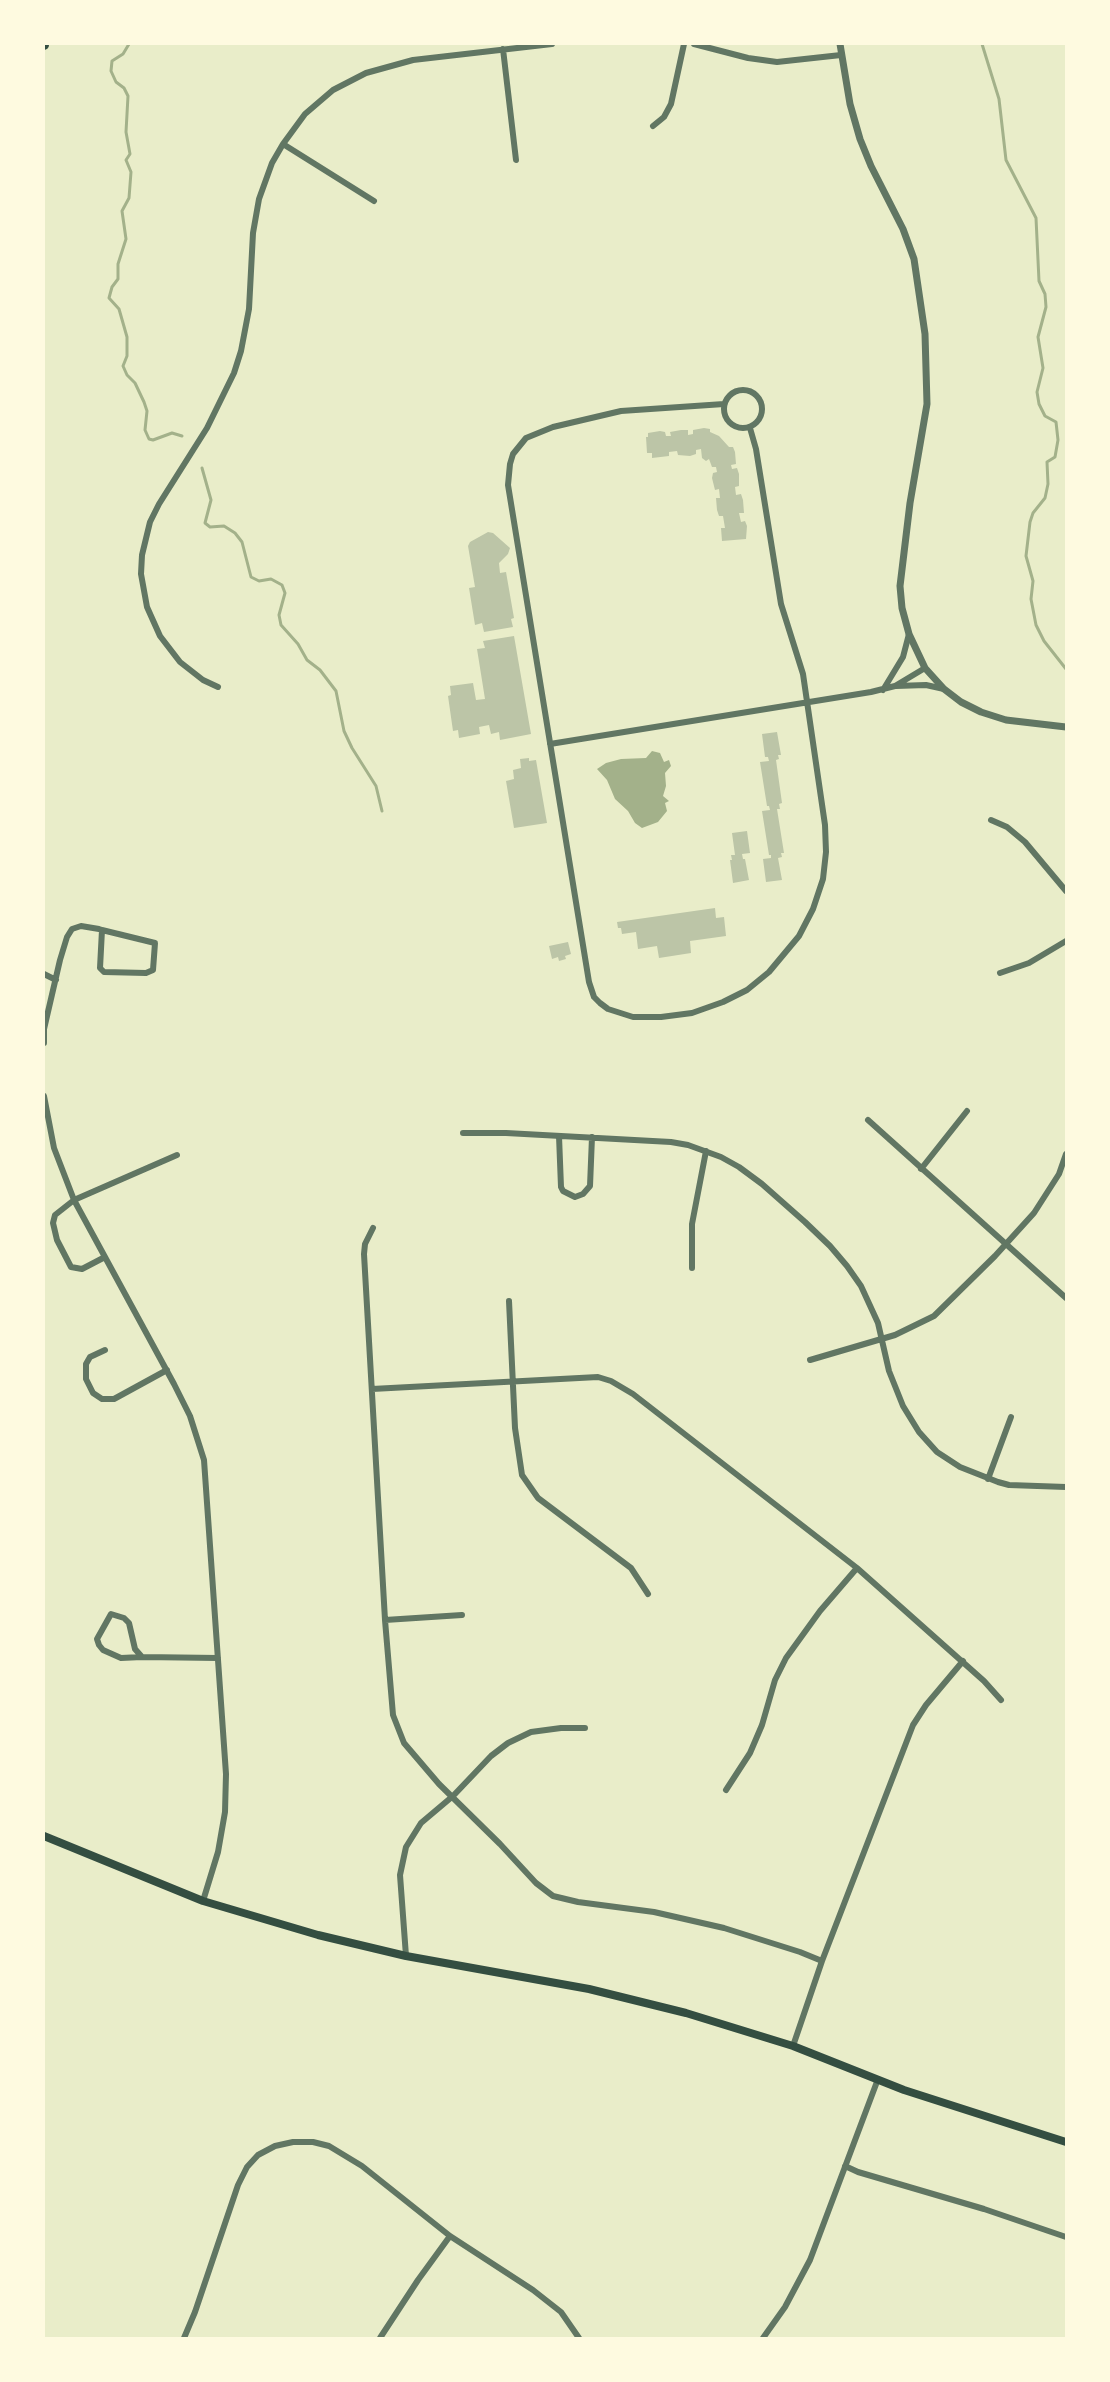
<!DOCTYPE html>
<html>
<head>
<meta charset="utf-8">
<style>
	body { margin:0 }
	#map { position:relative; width:1110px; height:2382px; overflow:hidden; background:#e9edc9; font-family:"Noto Sans",sans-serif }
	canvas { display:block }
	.frame { position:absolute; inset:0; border:45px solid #fefae0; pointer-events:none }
</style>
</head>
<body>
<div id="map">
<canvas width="1110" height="2382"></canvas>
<div class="frame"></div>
</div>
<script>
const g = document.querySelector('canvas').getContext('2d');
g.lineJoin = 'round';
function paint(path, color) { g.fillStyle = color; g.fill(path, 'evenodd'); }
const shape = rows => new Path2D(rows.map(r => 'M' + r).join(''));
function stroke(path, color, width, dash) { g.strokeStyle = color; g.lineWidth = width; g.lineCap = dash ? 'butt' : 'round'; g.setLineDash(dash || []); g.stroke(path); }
paint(shape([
	[652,751,660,753,664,762,669,760,671,766,665,773,666,786,663,796,669,801,665,803,667,811,658,822,642,828,635,823,628,811,615,799,607,780,597,769,606,763,621,759,646,758]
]), '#a3b18a');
stroke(shape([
	[129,44,123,54,112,61,111,71,116,82,124,88,128,96,126,132,130,154,126,160,131,172,129,198,122,211,126,239,118,264,118,279,112,287,109,298,119,309,127,337,127,356,123,366,127,375,135,383,144,402,147,411,145,430,149,439,153,440,172,433,182,436],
	[982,44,999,99,1006,160,1036,218,1039,281,1045,294,1046,307,1038,337,1043,368,1037,392,1039,404,1045,416,1056,422,1058,440,1055,457,1047,462,1048,484,1045,498,1033,513,1030,522,1026,556,1033,581,1031,599,1036,625,1044,641,1066,669],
	[202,468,211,500,205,523,210,527,224,526,235,533,242,542,251,577,259,581,271,579,282,585,285,593,279,615,281,625,298,644,307,660,320,670,336,691,344,731,352,748,376,786,382,811]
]), '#a3b18a', 3);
paint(shape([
	[704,428,710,429,710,432,719,436,729,447,733,447,735,452,736,464,731,465,732,469,737,468,739,474,739,486,735,487,736,495,741,494,743,500,744,513,739,513,741,522,745,521,747,526,746,539,722,541,721,528,725,528,723,516,719,516,717,510,716,498,720,498,719,489,715,490,712,478,713,473,717,472,716,467,712,467,709,459,706,461,702,458,701,449,696,450,696,454,690,456,678,455,677,451,669,452,669,456,652,458,652,453,647,453,646,437,648,437,648,433,660,431,665,432,666,436,671,436,670,432,681,430,688,430,688,435,693,434,693,430],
	[488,532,493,533,510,548,508,554,499,563,500,573,506,572,514,618,511,619,513,627,484,632,482,623,475,625,469,588,475,587,468,546,470,542],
	[514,636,531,734,500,740,499,732,491,734,489,725,479,727,480,734,459,738,458,730,453,731,448,696,451,695,450,686,473,683,476,700,485,699,477,649,485,648,483,641],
	[777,732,781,755,778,755,779,759,776,760,782,803,779,804,780,809,777,809,784,853,781,853,782,857,778,858,782,880,766,882,763,859,771,858,771,855,769,855,762,811,770,810,769,806,767,806,760,762,769,761,768,757,765,757,762,734],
	[529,758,529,761,536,760,547,823,514,828,506,781,514,779,513,770,521,768,520,759],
	[747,831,750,853,742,854,743,859,745,859,749,880,733,883,730,860,732,860,731,855,735,855,732,833],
	[715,908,716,918,724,917,726,936,690,941,691,953,659,958,657,946,638,949,636,932,622,934,621,928,618,928,617,922],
	[568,942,571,954,565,956,566,959,559,961,558,957,552,959,549,946]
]), '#bcc5a7');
stroke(shape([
	[694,44,748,58,777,62,841,55],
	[503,49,516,160],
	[653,126,664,117,671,104,684,44],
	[283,144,374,201],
	'724 409a19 19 0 1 1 38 0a19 19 0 1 1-38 0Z',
	[724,404,621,411,553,427,526,438,513,454,510,464,508,485,589,982,594,997,600,1003,608,1009,633,1017,661,1017,692,1013,723,1002,747,990,769,972,799,936,813,909,823,879,826,852,825,825,803,674,781,604,756,449,750,428],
	[896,686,926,685,944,689],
	[218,687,203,680,180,662,160,636,147,607,141,574,142,555,150,522,159,504,207,428,234,373,241,351,249,309,253,233,259,199,272,163,283,144,305,114,333,90,366,73,413,60,552,44],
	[883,690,903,657,909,634],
	[550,744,871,692,895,686,925,668],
	[991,820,1007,827,1025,842,1066,891],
	[1000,973,1029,963,1066,941],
	[44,974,56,980],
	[44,1043,44,1029,60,960,67,937,72,929,81,926,99,929,102,930,155,943,153,970,146,973,104,972,100,968,102,930],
	[44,1096,54,1148,74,1200,174,1384,190,1416,204,1460,226,1774,225,1812,218,1852,203,1901],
	[868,1120,1066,1298],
	[463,1133,506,1133,671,1142,688,1145,721,1157,739,1167,762,1184,805,1222,830,1246,847,1266,861,1286,878,1323,889,1371,903,1406,919,1432,937,1452,960,1467,998,1482,1009,1485,1066,1487],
	[559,1136,561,1187,563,1191,575,1197,583,1194,590,1186,592,1137],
	[921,1169,967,1111],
	[373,1228,365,1244,364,1254,385,1620,393,1715,404,1743,439,1784,500,1844,536,1883,553,1896,578,1902,654,1912,724,1928,800,1952,822,1961],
	[105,1257,82,1269,71,1267,57,1240,53,1223,55,1215,74,1200,177,1155],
	[692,1268,692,1224,706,1151],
	[509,1301,515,1428,522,1475,538,1498,631,1568,648,1594],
	[105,1350,90,1357,86,1364,86,1379,93,1393,102,1399,114,1399,167,1370],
	[810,1360,895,1335,934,1316,995,1256,1034,1213,1059,1174,1066,1154],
	[372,1389,598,1377,611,1381,633,1394,857,1568,984,1681,1001,1700],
	[988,1479,1011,1417],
	[385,1620,462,1615],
	[142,1657,121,1658,103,1650,99,1645,97,1639,111,1614,124,1618,129,1623,135,1649,142,1657,218,1658],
	[726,1790,750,1753,762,1725,775,1680,786,1658,820,1611,857,1568],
	[406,1956,400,1875,406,1847,421,1823,453,1796,491,1756,508,1743,531,1732,561,1728,585,1728],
	[793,2046,822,1961,913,1725,926,1705,963,1661],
	[845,2166,858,2172,984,2209,1066,2237],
	[184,2338,195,2312,238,2185,247,2167,258,2155,275,2146,293,2142,313,2142,329,2146,362,2166,450,2236,533,2290,561,2312,579,2338],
	[380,2338,418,2280,450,2236],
	[763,2338,785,2307,810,2260,878,2079]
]), '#617663', 6);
stroke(shape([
	[840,44,850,104,860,139,871,166,903,229,914,259,925,334,927,404,910,503,900,586,902,608,909,634,925,668,944,689,961,702,981,712,1006,720,1066,727]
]), '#617663', 7);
stroke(shape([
	[44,1836,203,1901,318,1935,406,1956,589,1989,686,2013,793,2046,904,2090,1066,2142]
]), '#344e41', 8);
stroke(shape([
	[44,45,44,44]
]), '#344e41', 10);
</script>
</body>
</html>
